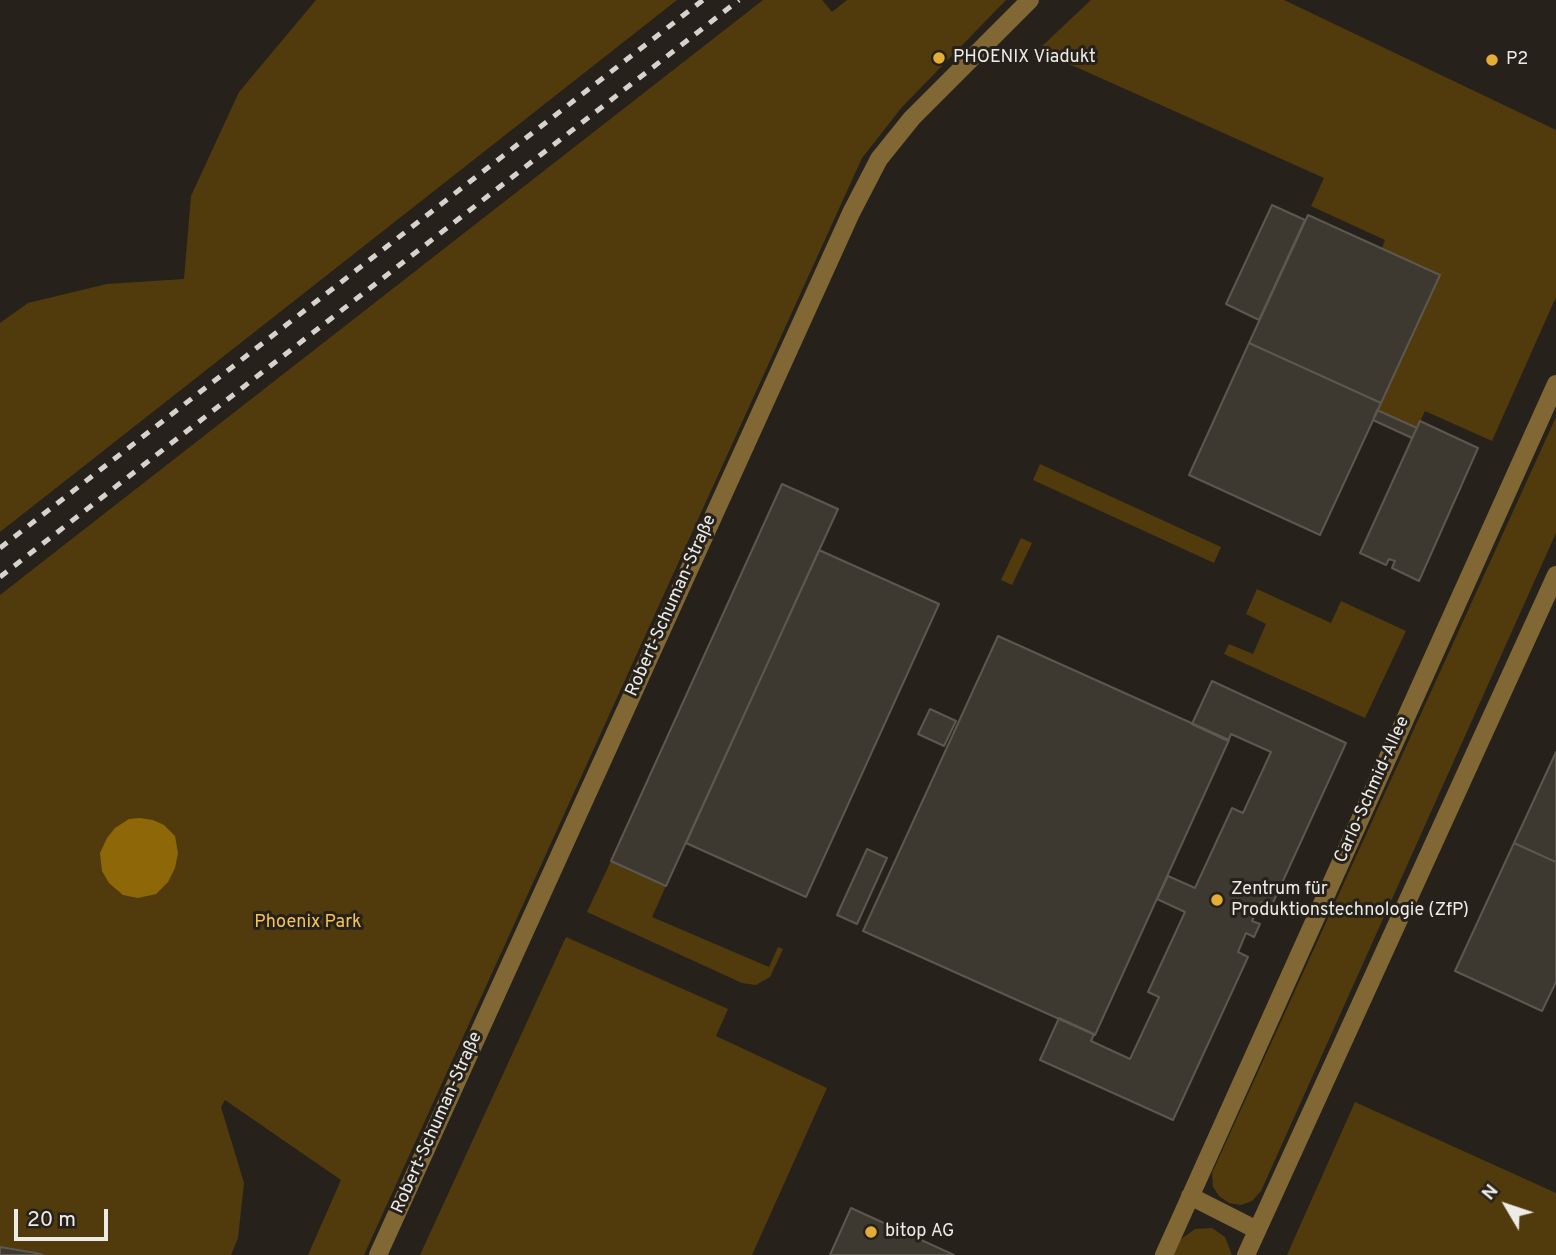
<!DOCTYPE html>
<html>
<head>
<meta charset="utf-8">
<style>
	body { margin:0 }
	#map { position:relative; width:1556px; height:1255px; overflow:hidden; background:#26221b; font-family:Overpass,sans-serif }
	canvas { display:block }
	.north { position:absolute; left:1472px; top:1171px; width:70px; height:70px; -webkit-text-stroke:5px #26221b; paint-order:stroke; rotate:309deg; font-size:19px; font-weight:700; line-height:28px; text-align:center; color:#eeebe6 }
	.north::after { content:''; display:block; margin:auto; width:24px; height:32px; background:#eeebe6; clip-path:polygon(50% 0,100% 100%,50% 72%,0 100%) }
	.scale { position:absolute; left:14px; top:1209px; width:94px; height:32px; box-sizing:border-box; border:4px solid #eeebe6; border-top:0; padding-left:9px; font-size:21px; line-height:24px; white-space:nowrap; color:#eeebe6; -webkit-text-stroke:5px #26221b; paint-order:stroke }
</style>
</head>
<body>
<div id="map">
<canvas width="1556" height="1255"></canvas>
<div class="north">N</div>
<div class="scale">20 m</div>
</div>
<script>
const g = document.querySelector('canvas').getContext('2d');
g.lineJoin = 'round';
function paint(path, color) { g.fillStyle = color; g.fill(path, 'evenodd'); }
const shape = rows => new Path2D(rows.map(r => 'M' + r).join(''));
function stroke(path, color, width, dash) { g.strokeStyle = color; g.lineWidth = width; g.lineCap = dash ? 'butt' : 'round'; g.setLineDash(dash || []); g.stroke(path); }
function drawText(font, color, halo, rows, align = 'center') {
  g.font = font + ' Overpass,sans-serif'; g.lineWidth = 6; g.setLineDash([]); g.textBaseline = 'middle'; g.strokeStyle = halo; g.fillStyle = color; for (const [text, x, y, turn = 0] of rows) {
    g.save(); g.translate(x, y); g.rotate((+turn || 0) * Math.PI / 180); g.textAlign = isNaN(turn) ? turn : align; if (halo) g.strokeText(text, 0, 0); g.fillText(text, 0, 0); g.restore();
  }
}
paint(shape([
	[316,0,677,0,0,532,0,323,28,303,107,284,184,279,191,196,239,92],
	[763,0,822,0,832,12,847,0,1006,0,902,107,862,158,364,1255,308,1255,341,1180,225,1100,221,1107,244,1183,238,1238,231,1255,43,1255,0,1247,0,595],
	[1091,0,1284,0,1556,130,1556,297,1492,441,1425,411,1417,428,1377,410,1439,274,1382,248,1385,240,1311,206,1324,178,1038,50],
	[1556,417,1556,533,1261,1191,1252,1201,1241,1205,1229,1203,1219,1196,1213,1187,1212,1173],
	[1040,464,1221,547,1214,563,1033,480],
	[1021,538,1032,543,1012,585,1001,580],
	[1257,589,1331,623,1341,601,1406,631,1365,718,1224,654,1229,644,1253,654,1266,624,1246,614],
	[611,861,666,886,652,917,769,967,778,947,783,949,770,977,756,985,742,983,587,912],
	[566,937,728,1009,716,1036,827,1088,752,1255,420,1255],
	[1355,1102,1556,1193,1556,1255,1287,1255],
	[1212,1228,1225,1237,1232,1255,1173,1255,1180,1240,1195,1229]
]), '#513b0c');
paint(shape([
	[140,818,153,820,164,825,175,836,178,853,175,868,168,882,156,894,138,898,123,895,109,883,102,871,100,853,107,838,115,828,129,819]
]), '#8e6808');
const building = shape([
	[1272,205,1305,220,1259,320,1226,304,1272,205],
	[1308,215,1440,275,1381,403,1249,343,1308,215],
	[1249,343,1381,403,1320,535,1189,475,1249,343],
	[1377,410,1417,428,1412,438,1373,420,1377,410],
	[1420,421,1478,448,1419,581,1392,568,1395,561,1389,559,1386,565,1360,553,1420,421],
	[782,484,838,509,666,886,611,861,782,484],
	[819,550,939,604,806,897,686,843,819,550],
	[998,636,1229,740,1095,1035,863,931,998,636],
	[1212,681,1346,743,1271,907,1261,902,1252,921,1260,924,1254,937,1246,933,1238,952,1248,957,1173,1120,1040,1060,1059,1018,1094,1034,1091,1041,1130,1059,1159,997,1148,992,1185,912,1157,899,1168,876,1195,888,1232,808,1243,813,1271,752,1231,734,1228,741,1192,724,1212,681],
	[930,709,956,721,944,746,918,734,930,709],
	[1556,752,1556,862,1514,843,1556,752],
	[1514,843,1556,862,1556,982,1542,1011,1455,971,1514,843],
	[867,849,887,858,857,924,837,915,867,849],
	[851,1208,954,1255,830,1255,851,1208],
	[0,1247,36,1253,43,1255,0,1255,0,1247]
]);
paint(building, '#3d3931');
stroke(building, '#5c5850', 2);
stroke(shape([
	[1190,1196,1257,1230],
	[378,1255,851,213,879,159,912,118,1030,0],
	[1164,1255,1556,384],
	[1246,1255,1556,575]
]), '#816734', 18);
stroke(shape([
	[0,548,703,0],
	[0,577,739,0]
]), '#d6d2cd', 5, [9, 9]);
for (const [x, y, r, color] of [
	[939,58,7,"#e4ad35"],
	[1492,60,7,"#e4ad35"],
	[1217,900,7,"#e4ad35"],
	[871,1232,7,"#e4ad35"]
]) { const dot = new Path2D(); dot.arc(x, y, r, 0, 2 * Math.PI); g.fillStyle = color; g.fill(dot); stroke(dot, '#26221b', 2.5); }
drawText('18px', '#eeebe6', '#26221b', [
	["PHOENIX Viadukt",953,58],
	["P2",1506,60],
	["Zentrum für",1231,890],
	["Produktionstechnologie (ZfP)",1231,911],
	["bitop AG",885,1232]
], 'left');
drawText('18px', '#eeebe6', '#26221b', [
	["Robert-Schuman-Straße",672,606,-66],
	["Carlo-Schmid-Allee",1373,790,-66],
	["Robert-Schuman-Straße",438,1123,-66]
]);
drawText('18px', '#f8c355', '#26221b', [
	["Phoenix Park",308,923]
]);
</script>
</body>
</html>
